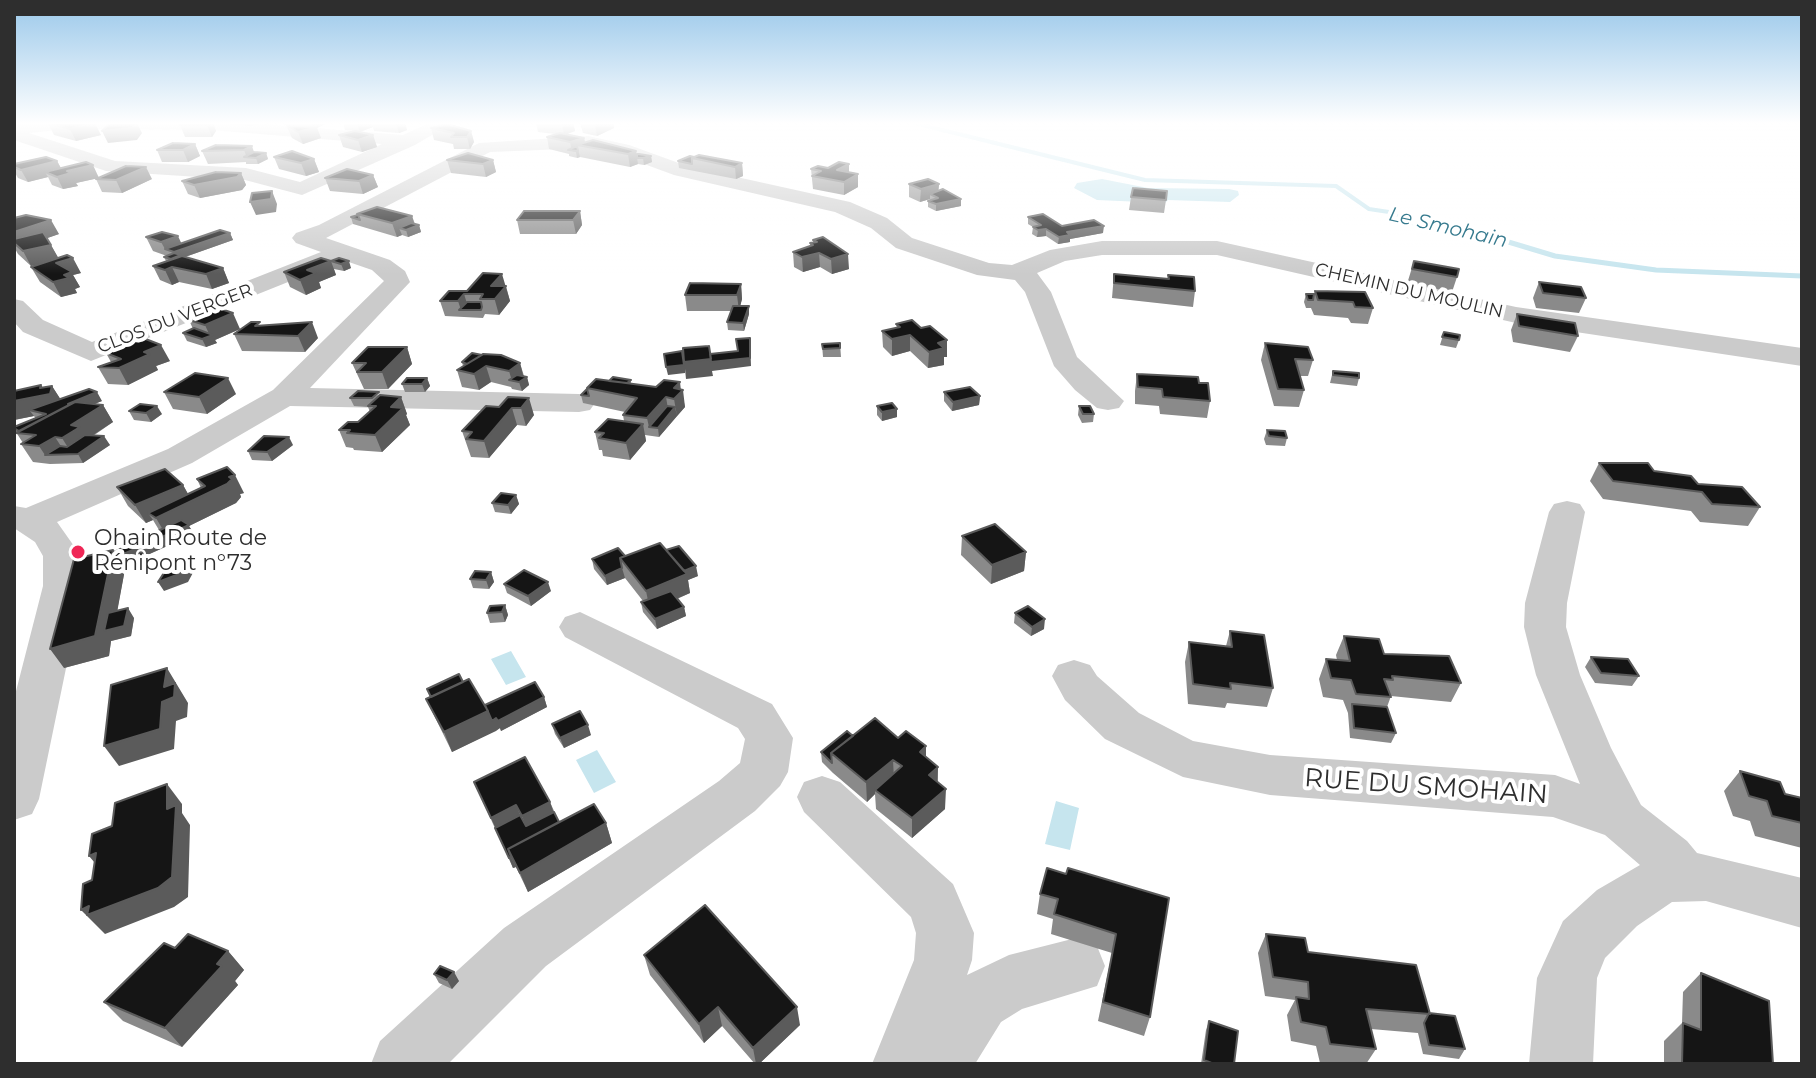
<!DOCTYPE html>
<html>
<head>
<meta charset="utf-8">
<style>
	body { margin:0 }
	#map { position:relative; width:1816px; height:1078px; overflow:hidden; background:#fff; font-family:Montserrat,sans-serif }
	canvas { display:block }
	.frame { position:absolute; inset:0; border:16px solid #2e2e2e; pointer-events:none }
</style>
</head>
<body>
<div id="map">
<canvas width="1816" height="1078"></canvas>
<div class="frame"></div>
</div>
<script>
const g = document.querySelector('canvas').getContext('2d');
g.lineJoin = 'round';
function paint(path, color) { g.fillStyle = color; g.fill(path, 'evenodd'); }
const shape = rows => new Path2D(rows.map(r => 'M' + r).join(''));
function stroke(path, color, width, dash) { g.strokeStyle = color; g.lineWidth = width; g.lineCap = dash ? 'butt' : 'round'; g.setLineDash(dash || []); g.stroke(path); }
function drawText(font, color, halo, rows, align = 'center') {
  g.font = font + ' Montserrat,sans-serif'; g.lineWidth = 8; g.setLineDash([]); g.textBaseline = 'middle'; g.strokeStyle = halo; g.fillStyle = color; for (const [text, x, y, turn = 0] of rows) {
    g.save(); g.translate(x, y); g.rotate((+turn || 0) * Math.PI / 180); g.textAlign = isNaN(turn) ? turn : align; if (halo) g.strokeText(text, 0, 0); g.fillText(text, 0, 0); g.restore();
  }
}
paint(shape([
	[1102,179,1148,188,1229,189,1238,191,1239,195,1230,202,1168,200,1165,203,1097,200,1074,188,1077,183],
	[511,651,526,677,506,685,491,659],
	[597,750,616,782,594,793,576,760],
	[1056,801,1079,808,1070,850,1045,844]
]), '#c6e5ee');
stroke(shape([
	[914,123,1145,180,1336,186,1369,209,1389,212,1418,226,1463,230]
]), '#c6e5ee', 4);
stroke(shape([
	[1441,228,1472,231,1555,256,1656,270,1802,276]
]), '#c6e5ee', 5);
paint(shape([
	[22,123,251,123,403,135,429,123,452,123,415,145,302,195,245,180,106,171,14,140,14,124,22,123],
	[66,129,211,130,382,144,300,182,246,168,115,161,29,133,66,129],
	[588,136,629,145,687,166,850,202,887,218,912,238,989,263,1012,265,1050,250,1102,241,1217,241,1516,307,1802,348,1802,366,1516,323,1217,255,1102,255,1065,261,1037,273,1051,292,1077,357,1124,401,1119,408,1108,410,1097,408,1075,390,1054,366,1025,292,1015,280,977,275,896,248,871,228,835,212,674,175,617,154,588,148,490,152,326,238,390,260,405,271,410,282,310,388,579,394,590,396,595,403,590,410,579,412,290,406,192,463,57,522,81,556,83,586,39,799,32,814,14,820,14,699,43,586,43,556,35,542,14,528,14,506,26,508,168,449,273,390,384,281,372,270,343,260,91,361,23,332,14,322,14,299,23,301,43,320,92,342,321,252,296,243,292,238,296,233,319,225,479,143,588,136],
	[1567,501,1580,504,1585,512,1567,603,1566,627,1580,675,1611,748,1641,805,1687,841,1697,853,1802,878,1802,928,1706,901,1672,902,1637,926,1605,958,1597,978,1593,1064,1529,1064,1537,978,1563,921,1597,890,1640,865,1605,835,1553,817,1270,795,1183,777,1105,739,1065,700,1052,676,1058,665,1074,660,1090,665,1097,676,1139,713,1193,741,1270,755,1555,775,1580,784,1536,675,1524,627,1525,603,1549,512,1554,504,1567,501],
	[580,612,772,704,793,738,788,772,780,786,755,811,546,966,448,1064,371,1064,380,1041,504,928,719,781,740,763,745,739,738,728,565,637,559,627,565,617,580,612],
	[822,776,840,782,953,884,974,933,972,960,967,975,1009,955,1076,938,1097,946,1105,966,1097,986,1022,1009,1001,1022,975,1064,872,1064,914,960,916,933,911,917,804,812,797,797,804,782,822,776]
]), '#cbcbcb');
paint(shape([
	[48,123,101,135,76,141,54,135],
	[213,123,216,131,212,137,185,137,180,125],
	[231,123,261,123,252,126,232,125],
	[285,123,325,123,325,124,317,128,321,138,303,144,292,138],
	[343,123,405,123,407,130,399,133,374,131,373,127,359,132,373,135,377,147,362,152,343,147,339,135,354,131,345,130],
	[536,123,573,123,575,131,567,134,584,138,585,142,636,151,637,154,651,156,652,162,644,165,638,164,630,167,580,157,577,158,569,156,569,154,549,149,547,137,556,134,538,132],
	[580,123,613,123,614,128,597,136,583,133],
	[431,128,471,131,474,142,470,149,454,149,453,144,434,140],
	[195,144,200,156,188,162,162,162,157,150],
	[216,145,254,152,266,153,268,159,258,164,246,164,246,162,208,164,202,151],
	[690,156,742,163,743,176,736,179,679,168,678,161],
	[274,157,314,159,319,172,306,176,279,169],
	[447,160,493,160,496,172,486,177,451,173],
	[57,161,61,168,99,177,152,179,122,193,102,192,96,179,98,178,76,183,78,186,63,189,52,185,48,177,28,182,18,178,14,171,14,164],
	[811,169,849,173,858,187,844,195,813,189],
	[241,173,246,185,242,190,200,198,188,194,182,181],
	[373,175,378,187,363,194,330,191,325,178],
	[909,184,939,184,938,191,961,206,936,211,928,207,928,201,930,199,920,202,909,197],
	[1131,197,1166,200,1164,213,1129,210],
	[391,210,412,216,415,224,419,225,421,232,408,237,402,235,397,237,353,224,351,217,358,215,357,214],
	[580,211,582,225,576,234,520,234,517,220],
	[1028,217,1062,226,1103,233,1070,239,1070,242,1058,244,1046,236,1037,237,1032,234,1033,227,1028,224],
	[14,218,59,234,47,238,58,258,81,273,73,275,80,287,75,289,77,293,61,297,40,282,31,267,46,262,31,266,18,254,14,247],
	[230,233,233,240,185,257,223,268,229,283,212,289,179,282,172,285,160,280,153,266,166,261,164,257,167,256,153,251,146,237,181,243],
	[813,240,849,269,832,274,820,267,803,272,794,267,793,252,810,246,810,243,813,243],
	[339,258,351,268,344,271,334,269,336,275,319,282,321,288,306,295,290,287,284,272,331,261],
	[1414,261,1457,277,1452,292,1407,284],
	[1114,274,1168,279,1168,275,1195,291,1193,307,1112,298],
	[1539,282,1586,298,1579,313,1536,308,1533,298],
	[741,284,742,299,740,306,749,306,749,314,744,331,728,330,727,322,731,311,687,311,685,295],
	[506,286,510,301,499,315,485,314,483,318,445,316,440,301,467,291],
	[1315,291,1373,308,1368,324,1351,323,1348,318,1314,315,1311,308,1306,308,1304,302,1306,294,1314,295],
	[1517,314,1578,336,1570,352,1513,342,1511,330],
	[189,320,240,329,215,340,217,343,206,347,187,341,183,333,193,329],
	[896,324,921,328,947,340,947,357,944,357,944,365,928,368,910,351,892,356,883,347,882,331,897,328],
	[262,326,318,338,305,352,242,351,234,334],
	[1444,332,1459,340,1456,348,1440,345],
	[840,343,841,357,823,357,822,344],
	[1265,343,1313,360,1308,376,1300,376,1304,390,1299,407,1274,406,1261,360],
	[407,347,412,364,388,389,364,389,352,363],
	[106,353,170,361,156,366,158,370,128,385,108,384,98,367,111,362],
	[462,362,520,363,524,376,527,377,529,385,522,391,512,389,511,387,491,382,479,390,462,387,457,370,463,366],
	[1333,371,1359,378,1357,386,1330,383],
	[1137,374,1199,383,1210,401,1207,418,1160,414,1159,406,1135,404,1135,391],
	[427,378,430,386,425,392,405,392,402,384],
	[631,380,631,384,681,389,685,407,659,437,645,435,646,441,630,460,603,456,602,450,599,450,595,432,624,421,623,415,625,412,583,403,581,395,587,388,609,381],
	[41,385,43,388,52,386,60,399,102,401,94,404,103,405,113,422,93,436,110,445,83,463,50,464,33,462,21,444,23,443,14,429,14,427,36,419,34,416,14,420,14,391],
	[164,392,236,394,207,414,173,409],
	[944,392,980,396,979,405,952,411,944,401],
	[380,395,401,397,407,414,406,415,410,425,382,452,354,450,353,448,346,447,339,430,358,422,370,412,368,407,354,406,350,398],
	[508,397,534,415,526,426,517,425,489,458,471,457,462,431,499,407],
	[877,406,897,417,882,421,877,415],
	[1079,406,1094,414,1093,422,1082,423,1078,415],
	[129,411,162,414,151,422,134,420],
	[1267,430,1287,438,1285,446,1266,445,1264,439],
	[293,445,272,461,252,460,248,451],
	[1599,463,1654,471,1698,484,1760,507,1748,526,1700,522,1691,511,1603,499,1590,481],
	[197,479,244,493,240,494,241,497,236,503,189,526,194,534,125,565,120,562,125,569,117,611,134,618,131,636,111,641,109,656,64,668,113,550,114,552,159,530,153,520,146,523,128,506,117,487,183,485,188,494,201,488],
	[516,495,519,504,511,514,495,512,492,503],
	[962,536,1026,552,1024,571,991,584,961,555],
	[666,550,698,576,688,580,690,593,677,599,684,607,686,616,657,629,643,612,641,602,643,601,625,578,607,585,594,569,592,559,625,556],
	[491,572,494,582,489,589,473,588,470,579],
	[504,584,551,591,531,606,507,593],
	[505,605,508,615,505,622,490,623,487,613],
	[1015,613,1044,629,1031,636,1014,623],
	[1230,631,1273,688,1267,707,1227,703,1225,708,1188,704,1185,662,1189,642,1226,646],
	[1344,636,1384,654,1461,683,1451,702,1391,696,1387,707,1396,733,1391,743,1350,738,1348,713,1343,700,1323,697,1319,679,1326,659,1337,660,1336,655],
	[1591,657,1639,676,1632,686,1595,683,1585,667],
	[463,682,485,705,544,697,547,707,501,731,500,728,452,752,426,699,430,697,427,689],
	[552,724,591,735,564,748,555,734],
	[853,736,926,757,938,767,938,782,945,809,912,838,876,809,875,794,867,802,833,773,822,762,821,752],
	[1740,771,1785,794,1802,798,1802,848,1755,836,1750,821,1733,816,1724,791],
	[474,782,550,802,559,822,606,823,612,843,528,892,516,867,513,868],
	[1040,894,1169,898,1150,1017,1144,1036,1098,1021,1112,953,1051,934,1053,919,1037,914],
	[1266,934,1308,952,1429,1013,1465,1049,1459,1059,1423,1054,1418,1033,1371,1029,1376,1049,1366,1064,1320,1063,1316,1046,1291,1041,1287,1015,1295,1000,1265,996,1258,953],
	[175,948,228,951,244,970,235,981,238,985,182,1047,123,1021,104,1002],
	[644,955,800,1025,759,1064,755,1064,722,1026,704,1043,650,975],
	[1701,973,1773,1064,1664,1064,1664,1041,1682,1023,1683,992],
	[434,974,459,981,452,989,439,983],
	[1209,1021,1234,1064,1201,1064,1206,1030]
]), '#8a8a8a');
paint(shape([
	[95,123,101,135,76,141,70,129],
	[137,123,142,133,137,140,108,143,102,131],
	[209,123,213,123,216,131,212,137,207,125],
	[311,123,325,123,325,124,317,128,321,138,303,144,298,132,313,128],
	[357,123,371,123,373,127,360,132],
	[396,123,405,123,407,130,399,133],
	[564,123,573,123,575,131,564,135,562,124],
	[599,123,613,123,614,128,597,136,595,125],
	[471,131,474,142,470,149,467,137],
	[373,135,377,147,362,152,358,140],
	[584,138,586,146,577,145,580,157,577,158,576,152,572,151,570,142],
	[195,144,200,156,188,162,183,150],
	[252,146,256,158,266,153,268,159,258,164,256,158,247,158,244,150],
	[636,151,638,164,630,167,628,154],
	[651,156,652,162,644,165,643,158],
	[314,159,319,172,306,176,301,163],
	[493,160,496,172,486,177,483,164],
	[57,161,64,174,45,172,48,177,28,182,21,170],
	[742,163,743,176,736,179,735,167],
	[849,164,849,177,837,170],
	[93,165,99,178,76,183,78,186,63,189,57,177,67,171],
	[146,167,152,179,122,193,116,180],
	[241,173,246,185,242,190,200,198,194,185],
	[858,174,858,187,844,195,844,182],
	[373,175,378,187,363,194,359,181],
	[939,184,938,197,930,194,930,199,920,202,921,189],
	[272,191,277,204,276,212,256,215,250,202],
	[961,199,961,206,936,211,936,204],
	[580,211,582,225,576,234,573,220],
	[412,216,415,226,419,225,421,232,408,237,406,230,399,228,402,235,397,237,392,223],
	[51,220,59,234,19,248,14,241,14,232],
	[1104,226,1103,233,1070,239,1070,242,1058,244,1059,237,1067,232],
	[1046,229,1046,236,1037,237,1038,230],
	[230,233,233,240,182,258,177,257,174,252,165,249,161,242,178,236,184,249],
	[51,245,59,259,31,266,23,251],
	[819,253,820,267,803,272,802,257],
	[848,254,849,269,832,274,831,259],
	[73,258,81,273,73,275,80,287,75,289,77,293,61,297,53,282,56,263],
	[331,261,336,275,319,282,321,288,306,295,300,280,307,270],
	[349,261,351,268,344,271,341,264],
	[172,267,179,282,172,285,165,270],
	[223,268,229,283,212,289,206,274],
	[502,274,510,301,499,315,491,286],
	[741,284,742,299,739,311,737,295],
	[464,294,469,310,461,310,458,301],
	[749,306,749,314,744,331,743,323],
	[233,313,240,329,215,340,217,343,206,347,202,339,210,336,205,325],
	[312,322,318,338,305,352,298,336],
	[910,335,910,351,892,356,892,339],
	[750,338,751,366,712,371,713,376,686,379,685,369,685,373,668,375,666,367,682,351,750,358],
	[947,340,947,357,944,357,944,365,928,368,929,352,938,343],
	[161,345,170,361,156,366,158,370,128,385,119,368,144,352],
	[407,347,412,364,388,389,382,372],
	[520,363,524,379,527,377,529,385,522,391,519,382,512,381,509,371],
	[486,366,491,382,479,390,474,374],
	[228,378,236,394,207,414,199,397],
	[427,378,430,386,425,392,422,384],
	[680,382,681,391,683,390,685,407,677,416,674,399,674,388],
	[41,385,47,394,52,386,63,403,29,410,34,416,14,420,14,400,40,388],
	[97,392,102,401,87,407,103,405,113,422,87,439,72,454,62,438,71,425,68,404],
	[980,396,979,405,952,411,953,402],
	[401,397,407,414,406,415,410,425,382,452,375,435,391,407],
	[666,397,669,415,649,427,647,418],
	[529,398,534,415,526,426,521,408],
	[157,406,162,414,151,422,146,413],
	[675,407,677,416,659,437,658,428],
	[512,408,517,425,489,458,484,441],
	[897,409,897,417,882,421,882,412],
	[643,424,646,441,630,460,626,443],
	[104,436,110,445,83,463,78,454],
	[55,437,66,454,45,455,39,446],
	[289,437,293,445,272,461,267,452],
	[235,475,244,493,240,494,241,497,236,503,189,526,194,534,125,565,119,556,166,535,156,518,148,513,153,520,146,523,135,505,183,485,192,501,229,477],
	[516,495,519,504,511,514,508,505],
	[113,550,125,569,114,629,128,608,134,618,131,636,111,641,109,656,64,668,50,649],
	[1026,552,1024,571,991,584,992,565],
	[189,560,195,569,188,582,164,591,158,582],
	[696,566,698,576,688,580,690,593,650,610,646,591,680,573],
	[622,568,625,578,607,585,605,576],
	[491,572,494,582,489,589,486,580],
	[548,582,551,591,531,606,528,596],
	[505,605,508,615,505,622,502,612],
	[684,607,686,616,657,629,655,619],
	[1045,619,1044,629,1031,636,1032,627],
	[167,668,188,703,187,717,176,721,174,749,119,766,104,746],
	[544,697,547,707,501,731,500,728,496,731,492,721],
	[488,711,496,731,452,752,444,732],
	[588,725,591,735,564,748,560,738],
	[926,746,926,765,920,752],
	[893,760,894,780,875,790,875,794,867,802,866,782],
	[938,767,937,786,929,775],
	[167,784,182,804,182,813,190,825,188,897,174,907,105,934,81,910,167,809],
	[946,789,945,809,912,838,912,818],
	[550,802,557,822,530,836,522,816],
	[516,805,524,825,500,838,491,818],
	[606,823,612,843,528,892,520,873],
	[96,853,106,876,89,856],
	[511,857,516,867,513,868,509,858],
	[228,951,244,970,235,981,238,985,182,1047,165,1028],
	[454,972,459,981,452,989,447,980],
	[718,1007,722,1026,704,1043,699,1024],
	[797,1007,800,1025,759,1064,756,1064,753,1048]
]), '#5b5b5b');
const building = shape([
	[48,123,95,123,70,129,48,123],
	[110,123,136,123,132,128,102,131,110,123],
	[182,123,209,123,207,125,180,125,182,123],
	[447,124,471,131,467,137,451,137,454,133,431,128,447,124],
	[288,126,317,127,298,132,288,126],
	[355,131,373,135,358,140,339,135,355,131],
	[560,133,584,138,570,142,547,137,560,133],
	[593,140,636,151,628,154,577,145,593,140],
	[173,143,195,144,183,150,157,150,173,143],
	[216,145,252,146,244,150,202,151,216,145],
	[577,146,578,151,568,150,577,146],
	[292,151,314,159,301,163,274,157,292,151],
	[254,152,266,153,256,158,244,157,254,152],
	[468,153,493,160,483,164,447,160,468,153],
	[637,154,639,154,651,156,643,158,637,158,637,154],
	[699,155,742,163,735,167,692,158,699,155],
	[690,156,694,157,692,158,692,164,678,161,690,156],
	[46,157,57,161,21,170,14,167,14,164,46,157],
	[86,162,93,165,67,171,71,173,57,177,45,172,86,162],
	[839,162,849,164,837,170,858,174,844,182,812,176,821,171,811,169,818,166,828,168,839,162],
	[126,166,146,167,116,180,96,179,126,166],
	[347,169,373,175,359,181,325,178,347,169],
	[216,172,241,173,237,177,194,185,182,181,216,172],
	[928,179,939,184,921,189,909,184,928,179],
	[1133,188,1167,191,1166,200,1131,197,1133,188],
	[943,189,961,199,936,204,928,201,938,198,930,194,943,189],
	[272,191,271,199,250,202,252,193,272,191],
	[377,207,412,216,392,223,357,214,377,207],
	[524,211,580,211,573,220,517,220,524,211],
	[1043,214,1062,226,1094,220,1104,226,1067,232,1070,235,1059,237,1046,229,1038,230,1033,227,1041,225,1028,217,1043,214],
	[26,215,51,220,14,232,14,218,26,215],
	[358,215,360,220,351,217,358,215],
	[411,223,419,225,406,230,399,228,411,223],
	[220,230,230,233,174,252,165,249,220,230],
	[43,232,51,245,23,251,14,243,14,239,43,232],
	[162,232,178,236,161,242,146,237,162,232],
	[823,237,848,254,831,259,819,253,802,257,793,252,813,245,810,243,817,242,813,240,823,237],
	[174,253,181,255,171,259,164,257,174,253],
	[67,255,73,258,56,263,72,272,64,275,69,278,53,282,31,267,67,255],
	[182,256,223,268,206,274,172,267,165,270,153,266,182,256],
	[321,258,331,261,307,270,316,273,300,280,284,272,321,258],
	[339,258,349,261,341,264,331,261,339,258],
	[1414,261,1459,269,1457,277,1412,269,1414,261],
	[483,273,502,274,491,286,506,286,495,299,480,299,483,294,464,294,458,301,440,301,449,291,467,291,483,273],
	[1114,274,1169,279,1168,275,1194,277,1195,291,1114,283,1114,274],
	[1539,282,1581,287,1586,298,1543,293,1539,282],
	[690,283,741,284,737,295,685,295,690,283],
	[1315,291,1365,292,1373,308,1355,307,1353,302,1318,300,1315,291],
	[1306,294,1314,294,1313,300,1308,300,1306,294],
	[467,302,481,302,482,307,481,310,459,310,467,302],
	[733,306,749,306,743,323,727,322,733,306],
	[218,308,233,313,205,325,189,320,218,308],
	[1517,314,1575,323,1578,336,1519,326,1517,314],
	[912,320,921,328,930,326,947,340,938,343,944,348,929,352,910,335,892,339,882,331,900,327,896,324,912,320],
	[251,322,260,322,255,326,312,322,298,336,234,334,251,322],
	[194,328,213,335,202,339,183,333,194,328],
	[1444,332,1460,335,1459,340,1442,337,1444,332],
	[143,338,161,345,144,352,150,354,119,368,98,367,121,359,106,353,143,338],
	[750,338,750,358,711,362,710,354,738,351,736,339,750,338],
	[840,343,840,348,823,349,822,344,840,343],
	[1265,343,1308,347,1313,360,1295,359,1304,390,1278,389,1265,343],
	[709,346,711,359,684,362,683,348,709,346],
	[368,347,407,347,382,372,357,372,366,363,352,363,368,347],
	[682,351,684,365,666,367,664,354,682,351],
	[472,353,482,355,467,364,462,362,472,353],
	[483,354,501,355,520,363,509,371,486,366,474,374,457,370,483,354],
	[1333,371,1359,373,1359,378,1333,375,1333,371],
	[195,373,228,378,199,397,164,392,195,373],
	[1137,374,1198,377,1199,383,1208,383,1210,401,1163,397,1162,389,1138,387,1137,374],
	[517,375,527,377,519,382,509,380,517,375],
	[613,377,631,380,627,383,609,381,613,377],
	[407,378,427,378,422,384,402,384,407,378],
	[596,379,656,387,664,380,680,382,674,388,683,390,674,399,666,397,647,418,623,415,637,398,587,388,596,379],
	[41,385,40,388,52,386,50,394,14,401,14,391,41,385],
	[970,387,980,396,953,402,944,392,970,387],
	[89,389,97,392,68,404,71,404,19,431,14,428,14,427,46,414,29,410,89,389],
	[587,389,589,396,581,395,587,389],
	[358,391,379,392,372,398,350,398,358,391],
	[380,395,401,397,391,407,403,408,375,435,347,433,350,430,339,430,348,422,358,422,376,406,368,406,380,395],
	[508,397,529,398,521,408,512,408,484,441,466,439,472,432,462,431,486,406,499,407,508,397],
	[75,402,103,405,71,425,80,427,62,438,55,437,39,446,21,444,36,435,16,433,75,402],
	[892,403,897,409,882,412,877,406,892,403],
	[140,404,157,406,146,413,129,411,140,404],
	[667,406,675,407,658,428,649,427,667,406],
	[1079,406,1090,406,1094,414,1083,414,1079,406],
	[608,419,643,424,626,443,599,438,604,433,595,432,608,419],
	[1267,430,1285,431,1287,438,1269,436,1267,430],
	[85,435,104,436,78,454,45,455,60,446,67,447,85,435],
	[264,436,289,437,267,452,248,451,264,436],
	[1599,463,1648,463,1654,471,1691,476,1698,484,1742,487,1760,507,1712,504,1702,492,1613,481,1599,463],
	[227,467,235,475,229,477,232,479,227,484,156,518,148,513,205,486,197,479,227,467],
	[165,469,183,485,135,505,117,487,165,469],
	[501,493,516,495,508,505,492,503,501,493],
	[181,520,189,525,119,556,114,552,181,520],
	[995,524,1026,552,992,565,962,536,995,524],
	[660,543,687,574,646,591,620,558,660,543],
	[679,546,696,566,684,571,666,550,679,546],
	[618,548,625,556,620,558,622,568,605,576,592,559,618,548],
	[113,550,95,636,50,649,74,559,113,550],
	[189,560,182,573,158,582,171,562,189,560],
	[524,570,548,582,528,596,504,584,524,570],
	[475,571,491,572,486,580,470,579,475,571],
	[671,591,684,607,655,619,641,602,671,591],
	[505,605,502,612,487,613,490,606,505,605],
	[1028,606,1045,619,1032,627,1015,613,1028,606],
	[128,608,124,626,104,631,108,613,128,608],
	[1230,631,1264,635,1273,688,1230,683,1231,689,1193,684,1189,642,1232,647,1230,631],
	[1344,636,1379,639,1384,654,1449,656,1461,683,1392,676,1393,680,1384,679,1391,697,1356,694,1351,680,1331,678,1326,659,1350,661,1344,636],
	[1591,657,1628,659,1639,676,1601,673,1591,657],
	[167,668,164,687,175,683,174,697,162,702,160,729,104,746,111,685,167,668],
	[459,674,463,682,431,697,427,689,459,674],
	[469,679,488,711,444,732,426,699,469,679],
	[535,682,544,697,498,721,496,718,492,721,485,705,535,682],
	[1352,704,1387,707,1396,733,1354,728,1352,704],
	[580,711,588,725,560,738,552,724,580,711],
	[875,718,898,738,906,731,926,746,920,752,938,767,929,775,946,789,912,818,875,790,902,766,893,760,866,782,831,753,875,718],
	[847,731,853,736,831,753,832,763,821,752,847,731],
	[525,757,550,802,522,816,516,805,491,818,474,782,525,757],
	[1740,771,1780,782,1785,794,1802,798,1802,823,1772,816,1767,801,1749,796,1740,771],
	[167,784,167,809,176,805,172,877,158,888,87,915,89,906,81,910,83,884,92,880,96,853,89,856,92,834,112,826,115,803,167,784],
	[594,804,606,823,520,873,508,849,594,804],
	[554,812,559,822,508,849,511,857,509,858,495,828,520,815,526,826,554,812],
	[1047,868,1066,874,1068,868,1169,898,1150,1017,1103,1002,1116,934,1054,914,1058,899,1040,894,1047,868],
	[705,905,797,1007,753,1048,718,1007,699,1024,644,955,705,905],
	[188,934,228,951,217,964,222,966,165,1028,104,1002,164,943,175,948,188,934],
	[1266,934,1305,938,1308,952,1416,965,1430,1014,1366,1009,1376,1049,1330,1044,1326,1027,1301,1022,1296,997,1309,999,1308,982,1273,977,1266,934],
	[440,966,454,972,447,980,434,974,440,966],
	[1701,973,1769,1001,1773,1064,1682,1064,1683,1023,1701,1030,1701,973],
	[1429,1013,1455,1016,1465,1049,1429,1045,1424,1023,1429,1013],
	[1209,1021,1238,1031,1234,1064,1214,1064,1204,1060,1209,1021]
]);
paint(building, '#151515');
stroke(building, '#5b5b5b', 2);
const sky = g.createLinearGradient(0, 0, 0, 274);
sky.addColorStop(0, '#9ac8ea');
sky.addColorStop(0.45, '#fff');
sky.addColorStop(1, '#ffffff00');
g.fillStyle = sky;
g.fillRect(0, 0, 1816, 274);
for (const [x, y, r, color] of [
	[78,552,8,"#ef2756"]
]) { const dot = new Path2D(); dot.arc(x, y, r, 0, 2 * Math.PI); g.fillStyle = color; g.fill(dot); stroke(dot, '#fff', 3); }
drawText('18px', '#2e2e2e', '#fff', [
	["CHEMIN DU MOULIN",1409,291,13],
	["CLOS DU VERGER",175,319,-21]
]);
drawText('italic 20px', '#367a8e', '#fff', [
	["Le Smohain",1448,228,13]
]);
drawText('22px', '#2e2e2e', '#fff', [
	["Ohain Route de",94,539],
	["Rénipont n°73",94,564]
], 'left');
drawText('26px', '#2e2e2e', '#fff', [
	["RUE DU SMOHAIN",1426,787,4]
]);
</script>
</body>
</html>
